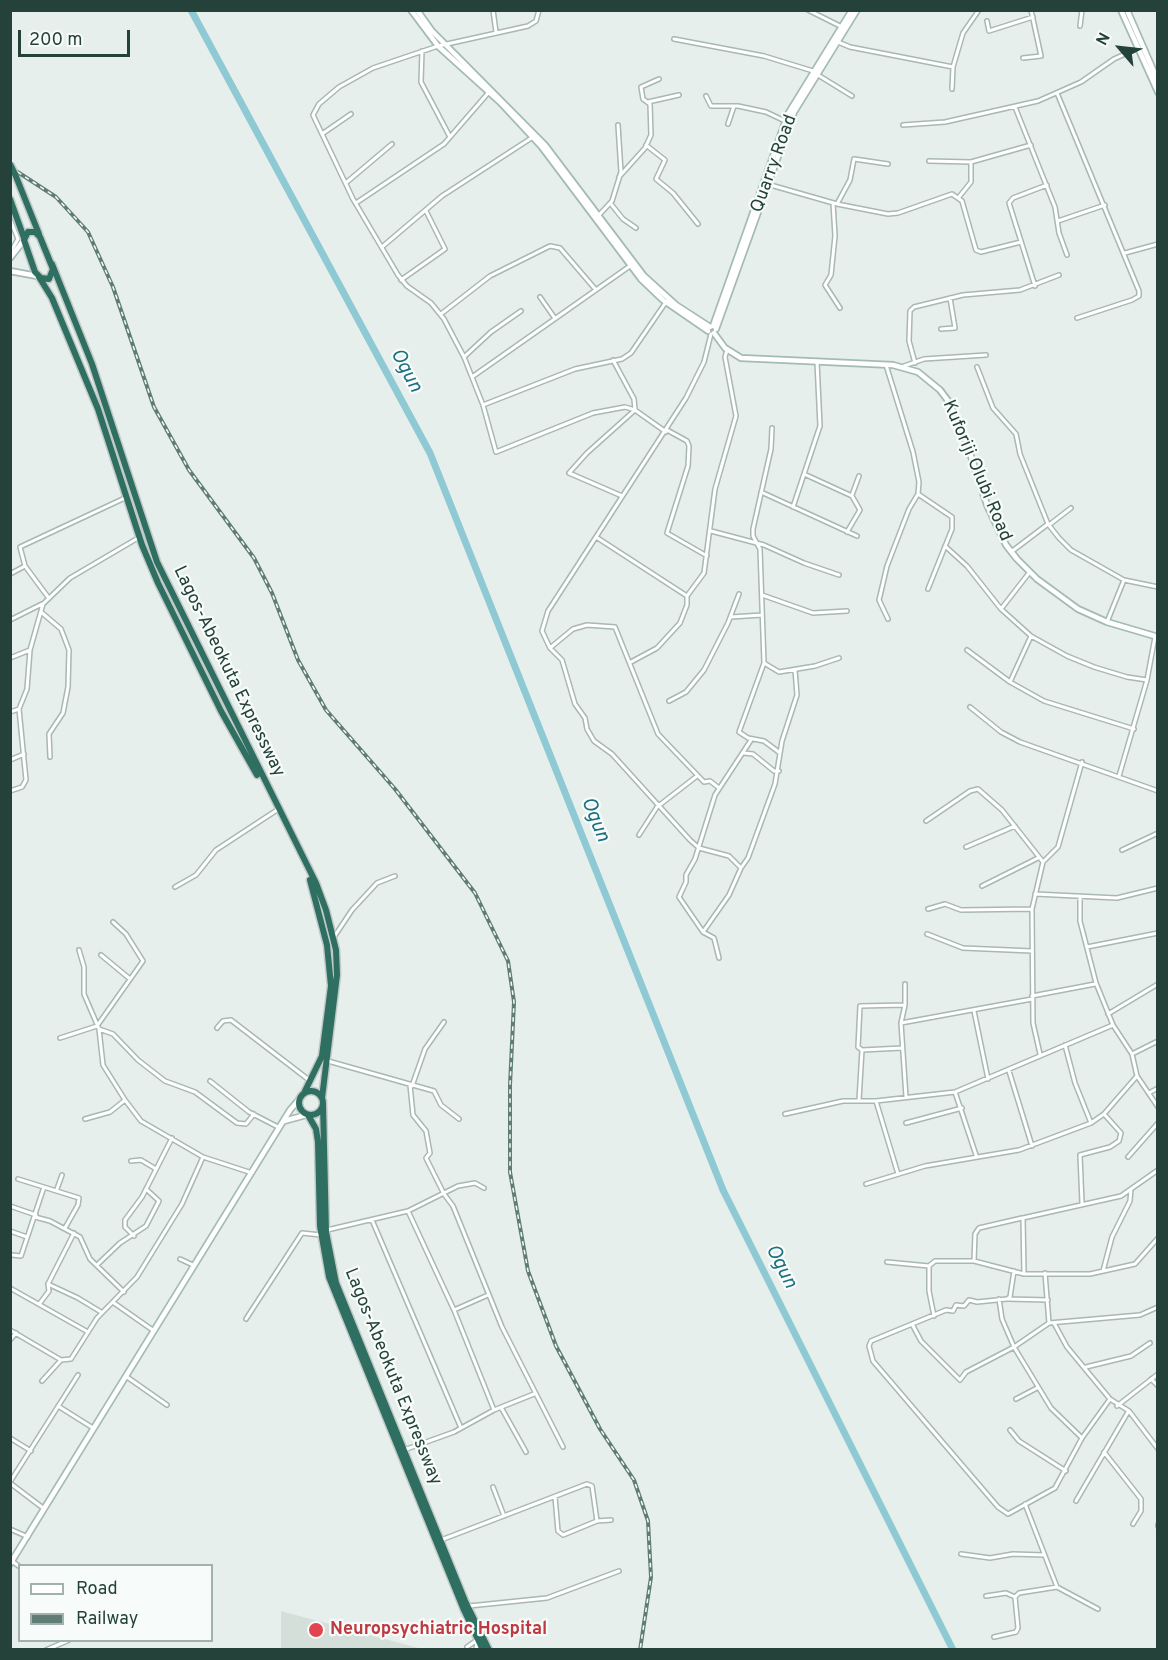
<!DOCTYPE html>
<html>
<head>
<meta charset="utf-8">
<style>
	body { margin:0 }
	#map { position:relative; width:1168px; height:1660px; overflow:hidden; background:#e6efeb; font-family:Overpass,sans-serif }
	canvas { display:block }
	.frame { position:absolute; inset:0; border:12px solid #24423a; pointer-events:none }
	.legend { position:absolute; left:18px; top:1564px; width:195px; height:78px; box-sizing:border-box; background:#f7fbf9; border:2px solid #a3b1ad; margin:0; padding:8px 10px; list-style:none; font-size:18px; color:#24423a }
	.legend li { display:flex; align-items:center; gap:12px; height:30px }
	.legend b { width:30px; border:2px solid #a3b1ad }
	.north { position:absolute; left:1090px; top:18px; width:60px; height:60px; -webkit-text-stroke:4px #f7fbf9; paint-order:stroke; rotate:298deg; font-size:16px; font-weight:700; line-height:24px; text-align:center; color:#24423a }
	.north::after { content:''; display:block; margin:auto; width:21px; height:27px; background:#24423a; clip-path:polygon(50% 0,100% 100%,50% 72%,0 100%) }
	.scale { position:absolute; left:18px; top:30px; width:112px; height:27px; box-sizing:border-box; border:3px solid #24423a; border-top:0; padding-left:8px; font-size:18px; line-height:21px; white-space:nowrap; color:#24423a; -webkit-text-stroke:4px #f7fbf9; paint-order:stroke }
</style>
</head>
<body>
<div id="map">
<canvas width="1168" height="1660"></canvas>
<div class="frame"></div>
<ul class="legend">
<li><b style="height:8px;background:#fff"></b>Road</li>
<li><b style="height:8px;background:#5f7d75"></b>Railway</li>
</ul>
<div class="north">N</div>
<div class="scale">200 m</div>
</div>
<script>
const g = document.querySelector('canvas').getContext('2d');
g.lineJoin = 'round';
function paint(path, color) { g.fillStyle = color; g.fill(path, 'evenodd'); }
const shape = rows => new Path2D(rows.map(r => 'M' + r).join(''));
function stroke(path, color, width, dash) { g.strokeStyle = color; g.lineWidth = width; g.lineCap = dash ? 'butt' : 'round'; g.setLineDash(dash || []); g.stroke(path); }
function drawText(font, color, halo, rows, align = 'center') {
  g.font = font + ' Overpass,sans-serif'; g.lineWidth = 4.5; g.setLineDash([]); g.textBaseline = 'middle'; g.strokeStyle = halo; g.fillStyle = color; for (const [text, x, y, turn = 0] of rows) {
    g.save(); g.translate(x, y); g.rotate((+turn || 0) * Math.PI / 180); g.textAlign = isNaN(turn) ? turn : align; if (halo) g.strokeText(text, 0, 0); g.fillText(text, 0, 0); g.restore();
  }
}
paint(shape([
	[281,1611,422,1649,281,1649]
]), '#d4dfda');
stroke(shape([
	[191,10,430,453,723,1190,953,1650]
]), '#8ec9d4', 7);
const street = shape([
	[493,10,496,32],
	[539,10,536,21,528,26,438,46,373,68,339,87,319,104,313,115,353,199,398,275,407,286,431,303,444,319,464,357,483,405,496,452,593,413,625,407,635,410,666,432],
	[808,10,842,27],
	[987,21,989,31,1033,17],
	[1080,26,1082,10],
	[674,39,764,56,813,71],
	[838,42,850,47,953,67],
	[422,51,421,82,450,137],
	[1023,58,1041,56,1031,10],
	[818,75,852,96],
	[952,89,953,67,963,33,979,10],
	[1057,93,1139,291,1139,296,1132,300,1077,318],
	[706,96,711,106,734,106],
	[648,102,679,95],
	[1015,107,1055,207,1059,233,1067,255],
	[728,124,734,106,738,106,766,112,785,121],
	[903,125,945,122,1038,101,1081,82,1114,59,1136,49],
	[322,134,351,114],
	[646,145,665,160,656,179,673,193,698,224],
	[929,161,971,162,1031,145],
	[619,177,645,148,651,135,650,104,643,99,641,87,659,79],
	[347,182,392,144],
	[767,184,837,204,888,214,898,213,952,194,962,201,976,250,981,252,1021,242],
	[959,197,971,182,971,162],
	[356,203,444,144,489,92],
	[833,203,835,236,831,275,825,285,840,308],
	[611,204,623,219,636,228],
	[837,204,850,180,854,159,888,164],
	[599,215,612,201,621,172,618,125],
	[10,219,18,239,10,253],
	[1058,221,1105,205],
	[382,247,442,196,533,137],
	[1125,253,1158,244],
	[401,280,445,249,426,211],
	[1035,286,1009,203,1013,198,1047,185],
	[540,297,554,317],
	[441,314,490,276,550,246,560,248,596,290],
	[941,329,955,328,950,298],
	[711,334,704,362,686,398,548,611,542,631,550,648,562,660,575,704,585,718,587,729,594,741,612,754,690,840,699,848,729,856,741,868],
	[464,357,491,332,521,311],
	[613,360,634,399,635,410,587,453,569,473,622,496],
	[915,363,909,341,910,311,914,307,963,295,1020,290,1059,275],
	[886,365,913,452,919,482,918,494,909,509,887,566,880,596,879,600,888,619],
	[904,366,924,359,986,355],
	[977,367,993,408,1016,434,1020,454,1048,524,1059,538,1071,550,1124,580,1158,587],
	[472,377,630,266],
	[483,405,575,369,622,359,631,353,666,302],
	[772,428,771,449,753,529,753,536,760,549,764,663,739,732,748,738,764,741,780,753],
	[667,430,687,441,689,446,688,466,667,533,707,556],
	[804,474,852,496,860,510,847,532],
	[761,492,857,536],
	[918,494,952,517,952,529,928,589],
	[852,495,859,476],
	[793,507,820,426,817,362],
	[1049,525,1071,508],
	[711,531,764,545,804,563,839,575],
	[596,537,687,596],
	[945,546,967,566,1001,609,1031,636,1067,656,1094,667,1127,677,1147,680],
	[1011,552,1048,524],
	[10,574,25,566],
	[762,595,813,613,847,611],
	[48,597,25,566,20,547,127,497],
	[1001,609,1029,573],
	[41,612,61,629,69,650,68,687,63,713,49,734,50,757],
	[731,617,762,615],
	[10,620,42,604],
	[1107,622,1124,580],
	[550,648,573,629,587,625,615,627,658,734,704,782,710,781,719,788],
	[967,650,1010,682,1044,701,1134,729],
	[10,658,30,650],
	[631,662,657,648,680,623,687,605,687,596,704,573,715,489,736,416,725,357,727,350],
	[764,663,779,672,815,666,839,658],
	[1010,682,1031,636],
	[669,701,686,692,704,670,728,623,739,594],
	[970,707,1001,732,1020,742,1158,791],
	[10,712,19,709],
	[744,753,753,754,774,771,779,771],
	[10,760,24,754],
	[1119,776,1147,680,1155,637],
	[10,791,22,787,26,780,19,709,27,689,30,650,43,604,70,578,138,538],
	[926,821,970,791,978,789,1002,810,1043,862],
	[639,835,657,807,697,776],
	[966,847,1015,826],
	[1122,850,1158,833],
	[982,886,1038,858],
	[175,887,196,875,216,850,277,810],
	[1035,894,1117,898,1158,888],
	[1080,898,1080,921,1096,983,1113,1025,1132,1054,1137,1076,1158,1107],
	[928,909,945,904,961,910,1032,909],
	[703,932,729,895,741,868,748,858,775,784,782,741,797,695,795,670],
	[927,934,963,948,1032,951],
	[334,937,352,910,377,883,395,876],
	[1087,947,1158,933],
	[79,950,84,967,84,994,99,1029,113,1034,138,1060,165,1081,195,1092,237,1123,246,1124,254,1114],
	[101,955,130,979],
	[719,958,714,938,703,932,679,897,686,882,686,875,695,859,715,795,751,740],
	[905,984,905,1005,901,1023,906,1097],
	[1032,996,1095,984],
	[974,1011,988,1079],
	[1108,1014,1158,984],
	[901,1023,1032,999],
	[217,1028,223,1021,231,1020,309,1080],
	[99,1029,103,1065,125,1100],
	[60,1038,97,1026,143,961,126,934,113,922],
	[1065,1045,1075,1083,1091,1123],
	[862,1050,902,1048],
	[1040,1054,1033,1023,1032,909,1043,862,1058,847,1082,762],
	[1132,1054,1158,1041],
	[328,1061,434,1091,441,1105,459,1119],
	[1009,1071,1032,1146],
	[210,1081,249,1112,278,1127],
	[410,1085,413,1115,426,1131,430,1153,426,1158,443,1192],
	[412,1086,425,1049,444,1022],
	[955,1092,976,1155],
	[1149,1093,1158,1088],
	[859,1100,862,1050,858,1047,860,1006,905,1005],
	[876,1101,898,1174],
	[785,1114,843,1101,876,1101,955,1092,1113,1025],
	[85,1119,110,1112,125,1100,141,1121,203,1157,252,1173],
	[906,1123,962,1108],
	[1128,1157,1158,1123],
	[131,1161,141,1160,156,1169],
	[18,1179,79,1198,78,1205,65,1228],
	[866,1184,925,1166,1019,1150,1091,1123,1104,1114,1137,1076],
	[57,1189,62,1175],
	[444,1194,453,1206,502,1327,563,1447],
	[1082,1203,1080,1155,1110,1147,1119,1141,1121,1133,1104,1114],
	[10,1206,36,1215],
	[408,1211,454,1310,494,1410],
	[35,1217,50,1221,80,1237,90,1259,124,1292],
	[372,1220,461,1428],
	[327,1230,408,1211,458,1186,475,1183,484,1188],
	[10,1231,27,1237],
	[134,1236,125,1227,125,1220,142,1197,172,1138],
	[12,1255,21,1256,44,1187],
	[180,1259,193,1265],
	[974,1261,975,1234,979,1228,1022,1218],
	[887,1262,929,1266,935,1261,974,1261,1024,1274,1090,1274,1135,1264,1158,1238],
	[97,1265,120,1243,146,1226,159,1201,146,1189],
	[929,1266,929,1291,934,1316],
	[1014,1271,1010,1297,1007,1299,977,1302,969,1300,964,1306,956,1305,953,1311,946,1310,871,1341,869,1346,873,1361,998,1507,1008,1514,1055,1488,1082,1438,1110,1399],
	[1103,1271,1112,1237,1130,1201,1131,1189],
	[1045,1273,1049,1323],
	[1024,1274,1023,1218,1121,1196,1158,1170],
	[48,1284,74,1233],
	[10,1288,88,1332],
	[999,1299,1002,1319,1014,1347,1049,1323,1140,1315,1158,1307],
	[1008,1299,1048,1300],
	[40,1303,49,1291,48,1284,78,1298,101,1312],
	[114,1303,154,1331],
	[454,1310,488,1295],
	[246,1319,302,1233,321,1235],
	[1054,1323,1067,1347,1110,1399,1129,1411,1158,1449],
	[912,1324,921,1341,960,1380,966,1372,1014,1347,1051,1408,1082,1438],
	[10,1330,61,1360,71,1359,97,1318,137,1277,182,1204,203,1157],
	[10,1340,16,1333],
	[1086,1367,1131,1356,1150,1343],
	[127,1377,167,1405],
	[1151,1379,1158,1386],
	[42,1381,61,1360],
	[1016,1399,1037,1388],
	[58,1406,93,1428],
	[1117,1406,1158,1374],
	[502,1409,526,1452],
	[1010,1430,1019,1441,1066,1471],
	[10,1438,31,1451],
	[404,1450,454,1432,494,1410,534,1394],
	[1104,1452,1141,1499,1141,1511,1133,1524],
	[10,1482,78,1375],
	[10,1483,43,1508],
	[493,1487,504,1516],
	[555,1497,558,1531,563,1535,597,1521,611,1520],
	[1076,1501,1128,1412],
	[1025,1504,1057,1587],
	[1158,1525,1158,1526],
	[10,1529,28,1537],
	[441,1540,587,1484,592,1486,597,1521],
	[961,1554,990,1558,1013,1554,1044,1555],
	[12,1561,20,1567],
	[986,1596,1006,1593,1015,1597,1019,1593,1057,1587,1098,1609],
	[469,1606,547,1598,619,1571],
	[994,1637,1016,1632,1018,1628,1015,1597],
	[467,1647,477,1640,476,1650],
	[46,1650,69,1640]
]);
const secondary = shape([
	[411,10,438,46,500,102,541,146,641,279,663,300,708,331],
	[417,10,432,31,545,145,644,276,676,305,710,327],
	[1121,10,1158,92],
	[1127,10,1158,81],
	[10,258,24,240],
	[10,271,37,276],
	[713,326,788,114,852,10],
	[716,329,794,112,857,10],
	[714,333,725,348,741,358,893,365,918,372,940,390,949,402,966,441,987,505,1006,545,1017,559,1037,579,1078,609,1107,622,1158,637],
	[284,1121,306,1115],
	[10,1564,290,1110,302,1096]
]);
const highway = shape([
	[15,174,39,234],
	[10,199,24,238],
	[28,232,35,232,40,237,53,269,49,279,41,278,35,272,24,240,28,232],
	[52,264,92,364,157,562,316,883,326,910,336,950,337,975,322,1098],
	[39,277,52,298,98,409,142,545,158,583,221,711,257,775],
	'299 1103a12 12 0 1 1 24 0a12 12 0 1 1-24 0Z',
	[305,1091,322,1056,331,986,327,945,310,880],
	[323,1104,326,1232,336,1283,465,1601,489,1650],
	[308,1115,316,1129,318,1142,320,1226,329,1277,464,1610,483,1650]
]);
stroke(street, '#a8b8b2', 6);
stroke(secondary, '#a4bbb3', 8);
stroke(highway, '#c2cac8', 9);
stroke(street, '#fff', 3);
stroke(secondary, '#fff', 4.5);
stroke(highway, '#2f6f62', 6);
const rail = shape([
	[10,167,56,197,88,232,113,287,154,407,189,470,254,558,272,593,298,660,326,710,395,789,475,893,508,961,514,1002,510,1085,510,1172,528,1271,556,1346,600,1429,634,1480,648,1521,651,1577,640,1650]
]);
stroke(rail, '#5f7d75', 4);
stroke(rail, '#f7fbf9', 1.5, [4.5]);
const highwayBridge = shape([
	[10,164,15,174]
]);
stroke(highwayBridge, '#c2cac8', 9, []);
stroke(highwayBridge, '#2f6f62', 6);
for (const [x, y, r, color] of [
	[316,1630,8,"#e0444e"]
]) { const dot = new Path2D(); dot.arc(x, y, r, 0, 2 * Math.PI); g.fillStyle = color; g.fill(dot); stroke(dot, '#f7fbf9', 2); }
drawText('18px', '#24423a', '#f7fbf9', [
	["Quarry Road",775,164,-70],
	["Kuforiji Olubi Road",976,471,67],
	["Lagos-Abeokuta Expressway",228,672,64],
	["Lagos-Abeokuta Expressway",392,1377,68]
]);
drawText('bold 18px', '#be3a42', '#f7fbf9', [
	["Neuropsychiatric Hospital",330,1630]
], 'left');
drawText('italic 20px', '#1c6f80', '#f7fbf9', [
	["Ogun",405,371,62],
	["Ogun",594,820,68],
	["Ogun",780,1267,63]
]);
</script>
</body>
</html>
